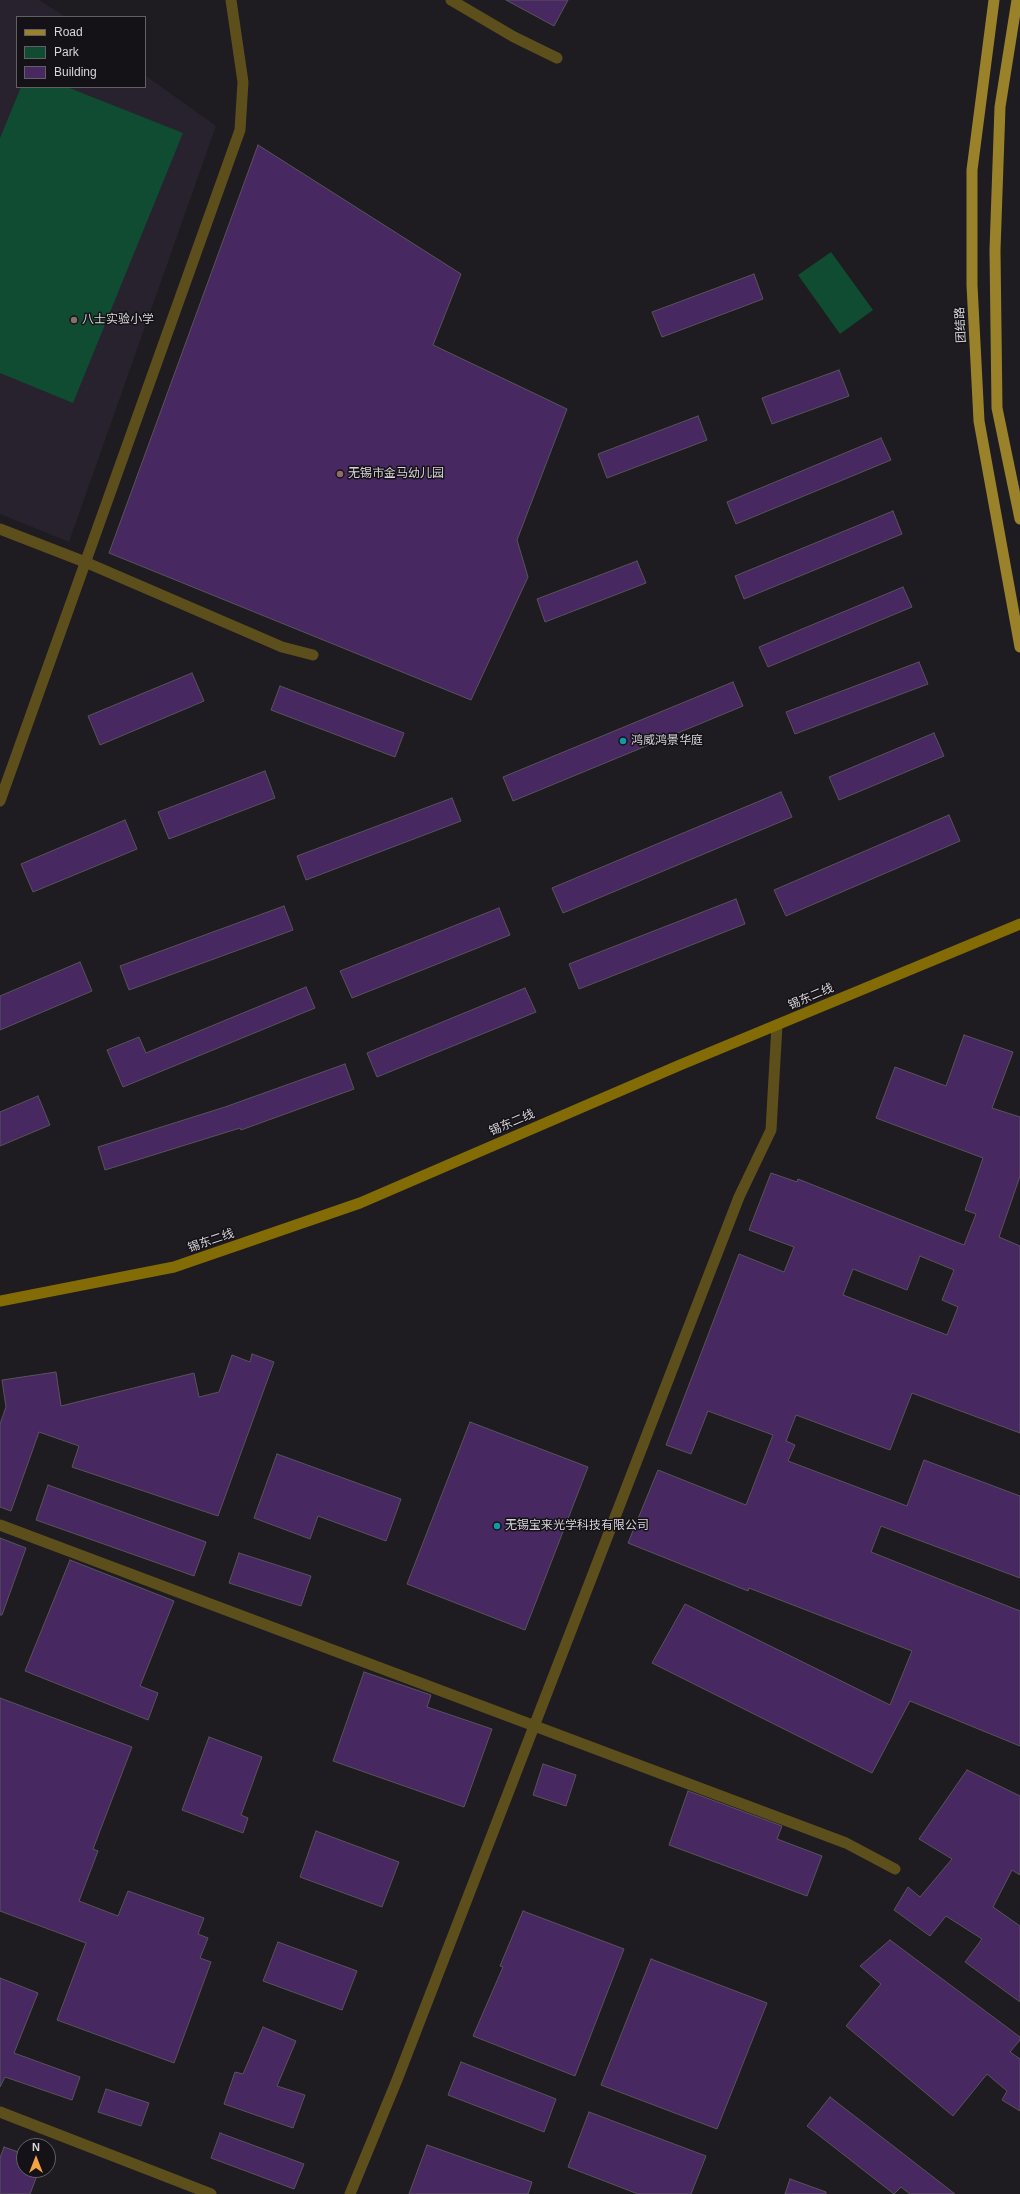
<!DOCTYPE html>
<html>
<head>
<meta charset="utf-8">
<style>
	body { margin:0 }
	#map { position:relative; width:1020px; height:2194px; overflow:hidden; background:#1e1b21; font-family:Arial,sans-serif }
	canvas { display:block }
	.legend { position:absolute; left:16px; top:16px; width:130px; height:72px; box-sizing:border-box; background:#151217; border:1px solid #636065; margin:0; padding:5px 7px; list-style:none; font-size:12px; color:#d8d6da }
	.legend li { display:flex; align-items:center; gap:8px; height:20px }
	.legend b { width:20px; border:1px solid #636065 }
	.north { position:absolute; left:16px; top:2138px; width:40px; height:40px; box-sizing:border-box; background:#151217; border:1px solid #636065; border-radius:50%; rotate:0deg; font-size:11px; font-weight:700; line-height:16px; text-align:center; color:#d8d6da }
	.north::after { content:''; display:block; margin:auto; width:14px; height:18px; background:#f4a344; clip-path:polygon(50% 0,100% 100%,50% 72%,0 100%) }
</style>
</head>
<body>
<div id="map">
<canvas width="1020" height="2194"></canvas>
<ul class="legend">
<li><b style="height:5px;background:#9a822b"></b>Road</li>
<li><b style="height:11px;background:#104c31"></b>Park</li>
<li><b style="height:11px;background:#482860"></b>Building</li>
</ul>
<div class="north">N</div>
</div>
<script>
const g = document.querySelector('canvas').getContext('2d');
g.lineJoin = 'round';
function paint(path, color) { g.fillStyle = color; g.fill(path, 'evenodd'); }
const shape = rows => new Path2D(rows.map(r => 'M' + r).join(''));
function stroke(path, color, width, dash) { g.strokeStyle = color; g.lineWidth = width; g.lineCap = dash ? 'butt' : 'round'; g.setLineDash(dash || []); g.stroke(path); }
function drawText(font, color, halo, rows, align = 'center') {
  g.font = font + ' Arial,"Noto Sans SC",sans-serif'; g.lineWidth = 3; g.setLineDash([]); g.textBaseline = 'middle'; g.strokeStyle = halo; g.fillStyle = color; for (const [text, x, y, turn = 0] of rows) {
    g.save(); g.translate(x, y); g.rotate((+turn || 0) * Math.PI / 180); g.textAlign = isNaN(turn) ? turn : align; if (halo) g.strokeText(text, 0, 0); g.fillText(text, 0, 0); g.restore();
  }
}
paint(shape([
	[0,0,39,0,66,17,17,17,17,87,145,87,145,75,216,126,69,542,0,514]
]), '#27222d');
paint(shape([
	[21,87,67,87,183,133,73,403,0,373,0,138],
	[831,252,873,310,840,334,798,275]
]), '#104c31');
const building = shape([
	[506,0,568,0,554,26,506,0],
	[258,145,461,274,433,345,567,409,517,540,528,577,471,700,109,553,258,145],
	[754,274,763,299,662,337,652,312,754,274],
	[839,370,849,396,772,424,762,398,839,370],
	[698,416,707,440,607,478,598,454,698,416],
	[881,438,891,460,736,524,727,502,881,438],
	[893,511,902,534,744,599,735,576,893,511],
	[637,561,646,583,545,622,537,599,637,561],
	[903,587,912,607,768,667,759,647,903,587],
	[919,662,928,684,795,734,786,712,919,662],
	[192,673,204,701,100,745,88,716,192,673],
	[733,682,743,706,513,801,503,777,733,682],
	[280,686,404,733,395,757,271,710,280,686],
	[934,733,944,756,839,800,829,777,934,733],
	[265,771,275,798,169,839,158,812,265,771],
	[781,792,792,817,563,913,552,888,781,792],
	[452,798,461,821,306,880,297,856,452,798],
	[949,815,960,841,786,916,774,890,949,815],
	[125,820,137,849,33,892,21,864,125,820],
	[736,899,745,924,579,989,569,964,736,899],
	[284,906,293,930,129,990,120,966,284,906],
	[499,908,510,935,352,998,340,971,499,908],
	[80,962,92,991,0,1030,0,996,80,962],
	[306,987,315,1008,123,1087,107,1050,139,1037,146,1053,306,987],
	[525,988,536,1012,377,1077,367,1053,525,988],
	[964,1035,1013,1052,992,1108,1020,1117,1020,1176,999,1237,1020,1246,1020,1433,912,1393,890,1450,796,1415,786,1441,795,1445,788,1461,907,1506,924,1460,1020,1496,1020,1578,881,1526,871,1552,1020,1611,1020,1746,910,1701,872,1773,652,1663,685,1604,890,1705,912,1651,749,1588,748,1591,628,1543,658,1470,746,1505,773,1435,708,1411,691,1454,666,1445,739,1254,784,1272,794,1247,749,1230,771,1173,797,1182,798,1179,964,1245,976,1214,965,1210,983,1158,876,1118,895,1067,946,1086,964,1035],
	[920,1256,954,1270,942,1300,958,1307,947,1335,843,1295,853,1269,907,1290,920,1256],
	[345,1064,354,1089,241,1130,240,1128,105,1170,98,1147,225,1107,345,1064],
	[38,1096,50,1125,0,1146,0,1112,38,1096],
	[252,1354,274,1362,218,1516,72,1467,79,1446,39,1432,11,1511,0,1507,0,1424,6,1407,2,1380,56,1372,61,1406,194,1373,199,1397,219,1392,232,1355,250,1362,252,1354],
	[470,1422,588,1467,525,1630,407,1584,470,1422],
	[277,1454,401,1499,386,1541,318,1516,310,1539,254,1518,277,1454],
	[48,1485,206,1542,194,1576,36,1520,48,1485],
	[0,1538,26,1548,2,1615,0,1615,0,1538],
	[239,1553,311,1576,301,1606,229,1583,239,1553],
	[70,1560,174,1601,140,1686,158,1693,148,1720,25,1671,70,1560],
	[364,1672,431,1695,427,1707,492,1729,464,1807,333,1761,364,1672],
	[0,1698,132,1747,93,1849,98,1851,79,1901,118,1916,128,1891,204,1918,198,1934,208,1938,200,1958,211,1962,174,2063,57,2020,86,1943,0,1911,0,1698],
	[209,1737,262,1757,241,1815,248,1818,243,1833,182,1810,209,1737],
	[543,1764,576,1775,566,1806,533,1795,543,1764],
	[967,1770,1020,1796,1020,1875,1012,1870,993,1907,1020,1926,1020,2002,965,1962,982,1939,946,1916,930,1936,894,1910,908,1887,920,1897,952,1859,919,1839,967,1770],
	[688,1791,782,1826,777,1839,822,1856,807,1896,669,1845,688,1791],
	[316,1831,399,1862,382,1907,300,1877,316,1831],
	[523,1911,624,1949,575,2076,473,2036,503,1967,500,1966,523,1911],
	[890,1940,1020,2037,1020,2040,1010,2052,1020,2059,1020,2111,1002,2100,1007,2091,987,2074,953,2116,846,2026,881,1984,860,1966,890,1940],
	[278,1942,357,1971,342,2010,263,1981,278,1942],
	[651,1959,767,2003,717,2129,601,2085,651,1959],
	[0,1978,38,1993,14,2053,80,2077,72,2100,5,2077,0,2087,0,1978],
	[263,2027,296,2041,277,2086,305,2095,293,2128,224,2104,235,2072,243,2074,263,2027],
	[461,2062,556,2099,544,2132,448,2095,461,2062],
	[106,2089,149,2103,141,2126,98,2112,106,2089],
	[830,2097,955,2194,910,2194,901,2187,894,2194,807,2126,830,2097],
	[589,2112,706,2156,691,2194,638,2194,568,2167,589,2112],
	[220,2133,304,2164,294,2189,211,2158,220,2133],
	[427,2145,532,2182,528,2194,409,2194,427,2145],
	[4,2147,24,2154,24,2170,39,2170,30,2194,0,2194,0,2158,4,2147],
	[790,2179,826,2192,826,2194,785,2194,790,2179]
]);
paint(building, '#482860');
stroke(building, '#58545b', 1);
stroke(shape([
	[451,0,514,37,557,58],
	[0,529,85,562,282,647,313,655],
	[0,801,240,130,243,82,231,0],
	[0,1525,846,1843,895,1869],
	[0,2112,211,2194],
	[350,2194,397,2080,739,1197,771,1130,777,1025]
]), '#5d4f1c', 11);
stroke(shape([
	[0,1301,174,1267,360,1203,680,1065,1020,924]
]), '#836b05', 11);
stroke(shape([
	[994,0,972,170,972,285,979,421,1020,647],
	[1017,0,1000,107,995,250,997,408,1020,519]
]), '#9a822b', 11);
for (const [x, y, r, color] of [
	[74,320,4,"#8d6e63"],
	[340,474,4,"#8d6e63"],
	[623,741,4,"#0f9aa8"],
	[497,1526,4,"#0f9aa8"]
]) { const dot = new Path2D(); dot.arc(x, y, r, 0, 2 * Math.PI); g.fillStyle = color; g.fill(dot); stroke(dot, '#151217', 1.5); }
drawText('12px', '#d8d6da', '#151217', [
	["八士实验小学",82,320],
	["无锡市金马幼儿园",348,474],
	["鸿威鸿景华庭",631,741],
	["无锡宝来光学科技有限公司",505,1526]
], 'left');
drawText('12px', '#d8d6da', '#151217', [
	["团结路",961,325,-93],
	["锡东二线",811,997,-23],
	["锡东二线",512,1123,-23],
	["锡东二线",211,1241,-19]
]);
</script>
</body>
</html>
